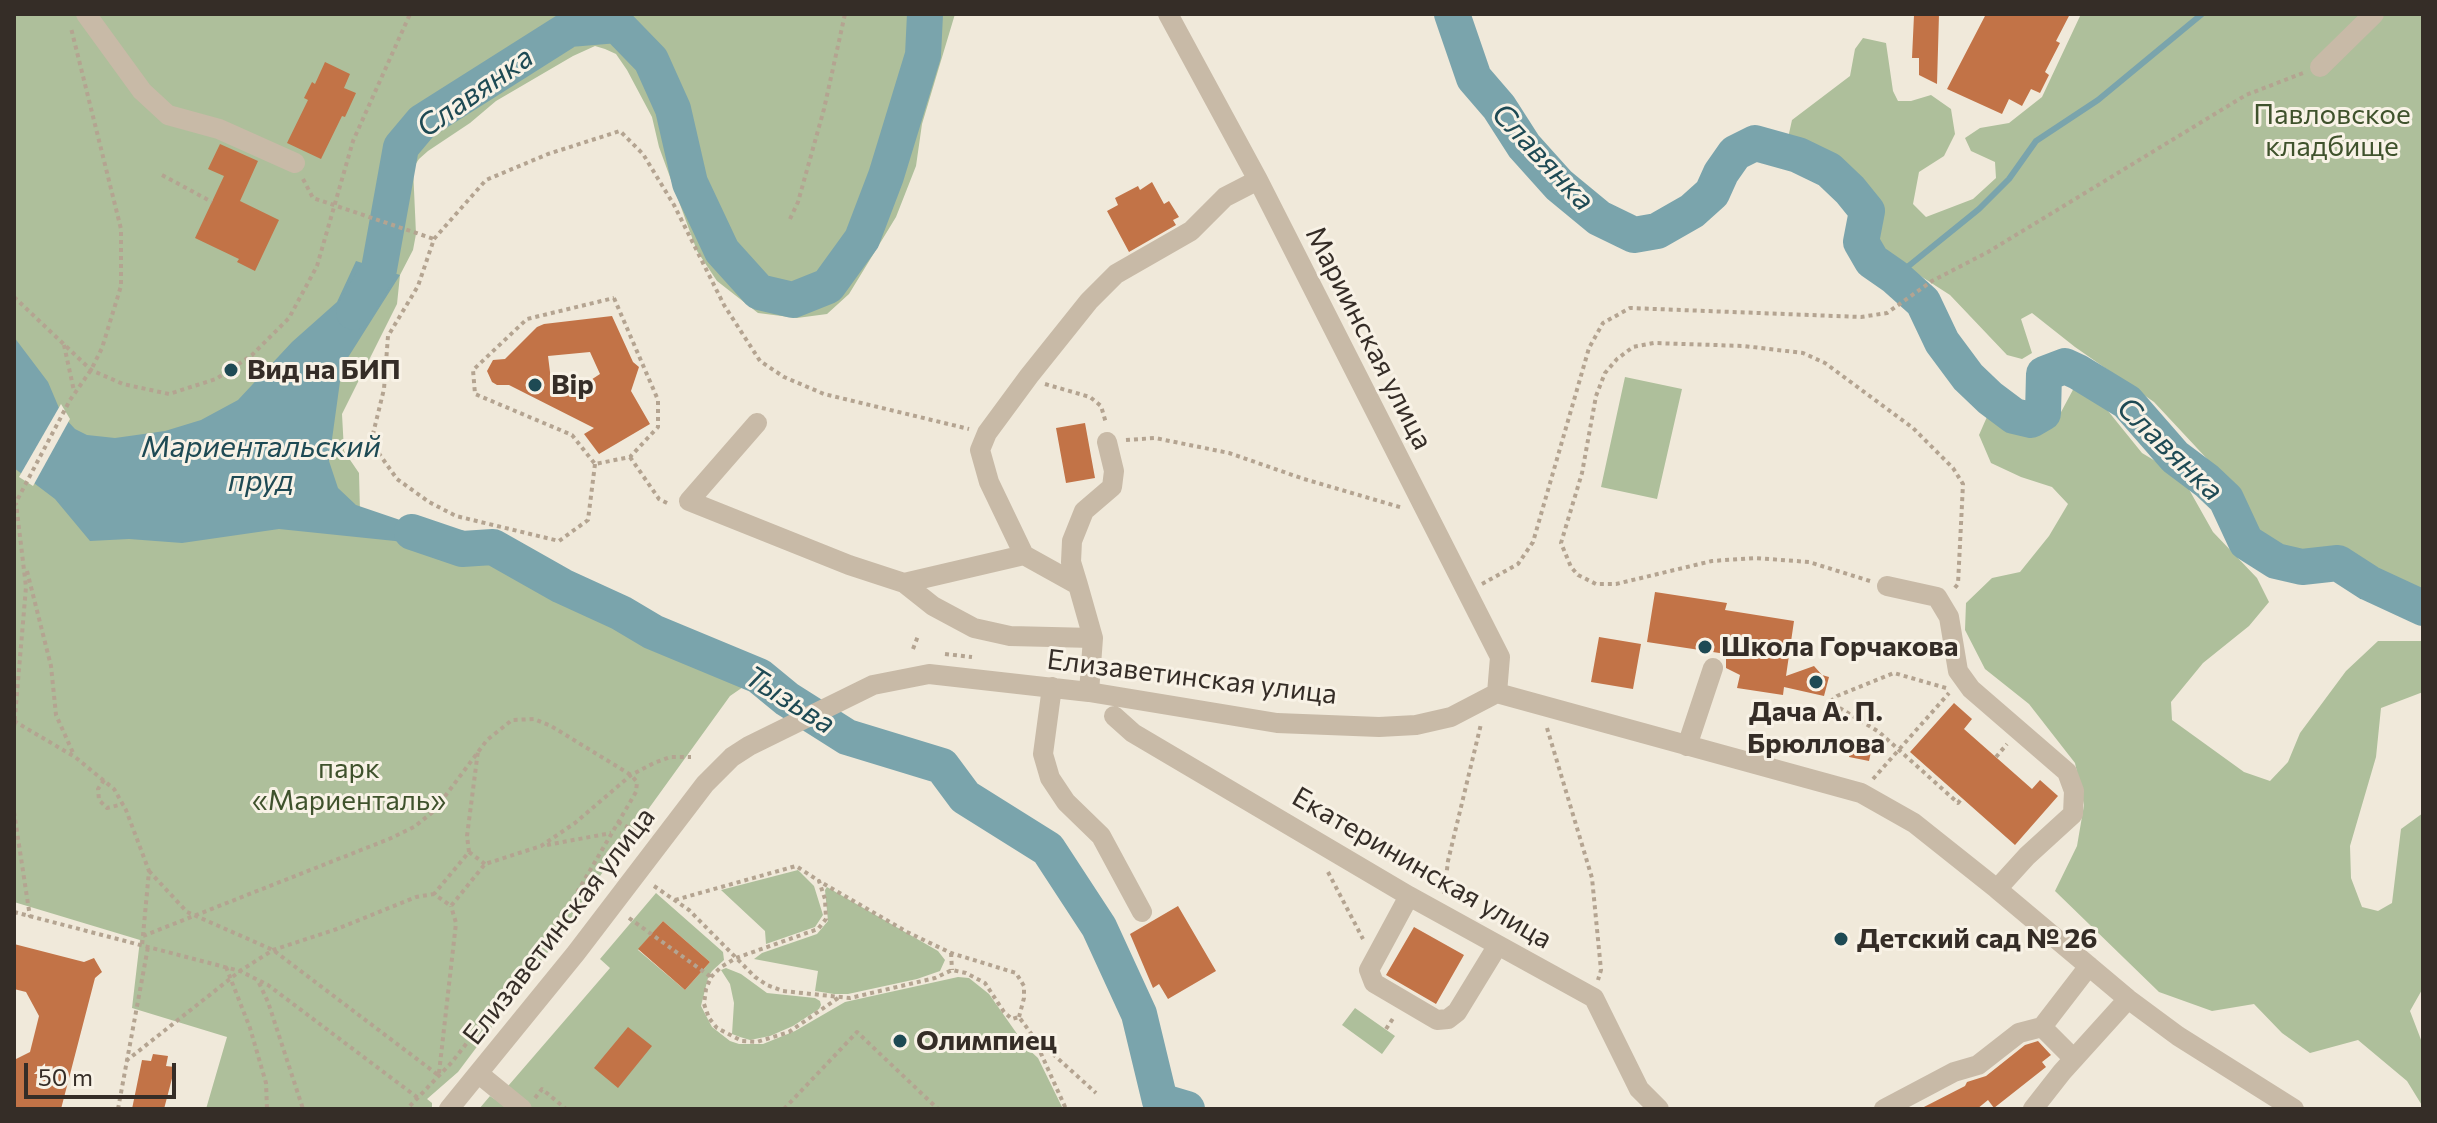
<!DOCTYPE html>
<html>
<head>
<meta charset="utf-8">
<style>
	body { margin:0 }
	#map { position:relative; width:2437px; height:1123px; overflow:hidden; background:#f0e9da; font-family:Commissioner,sans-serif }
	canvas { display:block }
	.frame { position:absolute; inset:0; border:16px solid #352d27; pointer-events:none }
	.scale { position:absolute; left:24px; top:1063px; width:152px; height:36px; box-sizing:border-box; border:4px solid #352d27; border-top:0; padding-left:10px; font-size:24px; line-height:28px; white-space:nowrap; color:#352d27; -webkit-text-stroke:6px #f8f2e6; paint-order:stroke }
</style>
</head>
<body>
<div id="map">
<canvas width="2437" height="1123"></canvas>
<div class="frame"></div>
<div class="scale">50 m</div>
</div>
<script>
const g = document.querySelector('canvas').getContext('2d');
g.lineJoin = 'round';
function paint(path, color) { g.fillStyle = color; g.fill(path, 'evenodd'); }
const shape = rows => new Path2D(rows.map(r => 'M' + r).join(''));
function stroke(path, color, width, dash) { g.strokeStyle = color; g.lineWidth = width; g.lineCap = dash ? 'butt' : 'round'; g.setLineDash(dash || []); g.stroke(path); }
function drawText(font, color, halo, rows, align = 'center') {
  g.font = font + ' Commissioner,sans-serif'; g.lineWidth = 6; g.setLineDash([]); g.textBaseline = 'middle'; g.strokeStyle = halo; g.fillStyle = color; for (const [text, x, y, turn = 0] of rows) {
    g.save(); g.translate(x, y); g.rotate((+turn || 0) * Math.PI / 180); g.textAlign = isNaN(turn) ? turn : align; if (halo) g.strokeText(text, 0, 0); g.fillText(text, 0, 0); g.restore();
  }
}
paint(shape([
	[14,14,955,14,922,124,916,166,896,217,849,294,827,314,797,318,758,313,717,281,697,251,659,147,652,117,627,70,616,54,605,49,595,46,573,56,496,101,470,123,428,151,419,159,413,168,416,234,413,250,400,275,397,304,342,414,344,451,359,473,360,512,462,549,493,547,562,586,621,613,653,632,759,676,730,696,587,894,572,920,458,1072,427,1099,432,1103,432,1109,206,1109,227,1037,132,1008,140,940,14,902],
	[2081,14,2423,14,2423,595,2344,555,2283,551,2249,530,2224,477,2154,402,2075,347,2032,313,2021,319,2032,353,2022,359,2007,355,1950,295,1880,250,1874,212,1843,168,1788,138,1792,120,1850,76,1855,49,1863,38,1886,43,1893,91,1898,101,1911,101,1931,95,1951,109,1955,134,1944,156,1919,172,1913,204,1926,217,1973,199,1996,178,1995,162,1971,151,1965,138,1980,128,2009,123,2042,97],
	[1625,377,1682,389,1657,499,1601,487],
	[2075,386,2104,406,2142,453,2182,477,2213,532,2257,578,2269,602,2249,626,2203,663,2171,702,2172,720,2244,772,2270,781,2288,762,2300,733,2346,671,2378,641,2423,641,2423,692,2381,708,2376,757,2350,846,2351,878,2362,907,2378,911,2392,903,2401,829,2423,813,2423,988,2410,1011,2423,1045,2423,1107,2407,1081,2358,1040,2310,1053,2282,1033,2254,1004,2212,1011,2159,992,2055,891,2077,846,2084,805,2075,763,2029,704,1985,669,1965,630,1966,603,1992,578,2020,572,2049,536,2068,504,2052,487,2021,477,1991,463,1979,435,1990,410,2031,428,2053,427],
	[798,870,814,886,823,915,815,927,766,944,765,931,721,890],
	[827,887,938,951,945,960,940,971,917,979,848,994,834,994,815,991,818,971,754,959,762,953,817,934,828,921,825,890],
	[656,893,723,952,724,960,712,971,708,978,701,1006,712,1027,730,1041,739,1044,763,1044,795,1031,845,1002,958,977,969,978,989,994,1027,1048,1038,1058,1063,1109,479,1109,490,1096,496,1100,610,968,600,959],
	[663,921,710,962,685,990,638,950],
	[726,968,741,974,767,993,815,998,820,1001,821,1005,819,1009,793,1026,770,1036,750,1040,740,1037,732,1034,734,1003,730,984,721,970],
	[1355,1008,1395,1036,1382,1054,1342,1025]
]), '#aebf9b');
paint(shape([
	[356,261,400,275,342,367,329,461,338,488,356,505,403,521,440,537,461,543,453,554,395,541,279,529,182,543,129,539,90,541,55,499,14,468,14,337,48,382,62,415,75,429,87,435,115,438,165,431,201,420,238,400,292,342,337,302]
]), '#7aa4ac');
paint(shape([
	[61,404,70,419,33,486,19,477]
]), '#f0e9da');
stroke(shape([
	[1895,277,1979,209,2009,179,2036,141,2098,100,2202,14]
]), '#7aa4ac', 6);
stroke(shape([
	[1452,14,1474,78,1499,107,1524,146,1559,185,1599,218,1634,235,1657,231,1692,211,1712,193,1721,173,1735,153,1755,143,1798,155,1829,170,1850,190,1867,211,1861,242,1872,261,1895,277,1923,302,1942,342,1968,377,1990,398,2014,416,2031,420,2043,413,2044,374,2065,366,2078,372,2127,402,2175,457,2207,481,2226,499,2246,542,2276,561,2302,567,2338,563,2369,583,2423,608],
	[354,312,379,269,401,147,422,122,569,29,617,25,651,60,673,109,690,183,722,251,759,292,793,300,828,286,862,239,886,176,923,55,925,14],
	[412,532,462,549,493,547,562,586,621,613,653,632,759,676,787,699,847,737,942,766,965,797,1048,849,1099,927,1139,1014,1160,1101,1187,1109]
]), '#7aa4ac', 36);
paint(shape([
	[1939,14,1937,84,1919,75,1919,58,1912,58,1914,15],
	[1986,14,2070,14,2056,41,2060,43,2045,72,2049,75,2040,93,2031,89,2022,106,2009,99,2002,114,1947,89],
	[325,62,350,74,344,88,356,93,345,117,342,116,321,159,287,143,308,100,304,98,312,82,315,84],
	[220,144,258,161,240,201,279,220,255,271,237,262,239,259,195,238,224,176,208,169],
	[1152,182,1164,204,1169,201,1179,217,1173,220,1176,225,1129,252,1107,211,1118,205,1115,198,1138,186,1140,190],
	[612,316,633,362,639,367,631,391,650,424,599,454,584,434,594,428,509,385,497,385,492,382,487,371,493,360,505,359,537,327,544,324],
	[590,352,600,374,574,391,551,380,548,356],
	[1085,423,1095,478,1066,483,1056,428],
	[1655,592,1727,603,1725,610,1794,621,1786,676,1814,666,1822,675,1829,677,1824,696,1784,687,1783,695,1737,688,1740,675,1726,668,1726,654,1647,642],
	[1599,637,1641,644,1633,689,1591,682],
	[1954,703,1972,719,1964,729,2032,789,2040,780,2058,796,2015,845,1910,752],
	[1853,739,1873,743,1869,761,1849,757],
	[1178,906,1216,971,1168,999,1159,984,1153,988,1130,934],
	[663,921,710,962,685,990,638,949],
	[1414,927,1464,955,1436,1004,1386,975],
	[14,944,84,962,94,958,102,972,95,978,61,1109,14,1109,14,1060,30,1052,39,1016,26,992,14,989],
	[628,1027,652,1046,618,1088,594,1068],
	[2038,1041,2051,1055,2042,1062,2046,1067,1994,1108,1988,1100,1977,1109,1920,1109,1965,1086,1967,1082,1986,1076,2025,1045],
	[153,1054,168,1056,166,1066,175,1067,164,1109,132,1109,142,1060,151,1061]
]), '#c27347');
stroke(shape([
	[162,175,212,202],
	[303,179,313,198,434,239],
	[790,219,798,202,824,109,845,14],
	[14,297,91,370,123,384,169,394,216,379,252,355,289,318,317,266,353,141,410,14],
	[614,298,658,400,658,427,630,457,595,464,572,435,475,394,473,370,527,319,614,298],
	[64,345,74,391],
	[1045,384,1090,397,1101,406,1106,423],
	[1126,440,1155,438,1229,453,1304,479,1403,508],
	[630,457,659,499,669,504],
	[595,464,588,520,559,541,456,516,429,502,397,479,375,448,372,438,384,389,388,336,418,286,434,239,486,180,548,154,620,131,643,154,674,205,724,305,760,361,784,377,824,394,969,429],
	[14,506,70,400,91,370,102,348,121,286,121,229,71,28],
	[27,571,51,666,56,715,74,755],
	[1870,581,1809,562,1755,558,1712,561,1616,584,1596,584,1578,575,1571,567,1561,543,1582,473,1596,396,1605,373,1617,359,1633,347,1654,343,1744,346,1803,353,1825,363,1913,428,1953,468,1963,484,1958,584,1953,590],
	[1482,584,1518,564,1533,542,1589,348,1603,323,1630,308,1861,317,1887,313,1932,281,1988,252,2246,95,2303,73],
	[913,649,918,636],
	[945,654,972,657],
	[1946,688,1894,673,1837,696,1830,702,1879,732,1958,803,1962,798],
	[14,721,75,757,114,789,126,810,149,871,142,946],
	[14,728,26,587,16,503],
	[1547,728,1592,878,1601,970,1598,980],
	[1996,757,2007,744],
	[1873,779,1949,693],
	[104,780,98,789,99,800,107,808,123,804],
	[14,812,30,917],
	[618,822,637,832],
	[547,845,611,833],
	[469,852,467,836,478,751],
	[485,864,469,852,434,894,451,906,485,864,541,846,575,823,631,775,654,763,670,757,691,757],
	[149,871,187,912,273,950,438,1075],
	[1328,872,1363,939],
	[654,886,689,910,755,977,767,985,783,991,850,998,935,978,952,970,966,973,985,983,1004,1012,1012,1019,1019,1017,1033,1036,1096,1093],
	[1444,894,1448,861,1481,724],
	[675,900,796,866,819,881],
	[14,912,240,971,268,985,418,1098],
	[629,918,711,977],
	[143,936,389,839,414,827,434,811,487,740,512,720,534,719,551,726,631,775,637,782,636,792,572,901,516,980,452,1062,407,1109],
	[951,953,952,970],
	[226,967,250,1028,266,1083,267,1109],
	[259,983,268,1002,303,1109],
	[838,998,789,1032,757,1042,742,1041,717,1028,709,1018,704,1004,706,989,711,977,721,967,736,958,818,929,826,919,825,899,819,881,907,932,951,953,1016,973,1024,986,1024,998,1019,1017],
	[1386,1029,1394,1017],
	[1034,1038,1066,1109],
	[126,1061,240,971,273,950,337,929,416,897,434,894],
	[439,1073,456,923,451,906],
	[535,1098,542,1089,566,1109],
	[118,1109,148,947],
	[784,1109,857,1032,938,1109]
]), '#b4a491', 4, [4, 4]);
stroke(shape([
	[86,14,142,91,168,115,219,129,295,163],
	[1168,14,1258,180,1500,657,1497,693],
	[2320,67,2374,14],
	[757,423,689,501,849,565,904,583,1024,555,1078,585,1093,638,1089,692],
	[1024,555,989,482,980,450,987,433,1029,376,1089,301,1116,274,1191,231,1225,197,1258,180],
	[904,583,933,606,974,628,1010,636,1093,638],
	[1078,585,1071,562,1072,541,1084,511,1112,487,1114,471,1107,442],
	[1887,586,1937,597,1949,617,1958,671,1971,689,2067,772,2074,791,2073,814,2027,856,1997,889],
	[1052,687,1043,754,1050,778,1066,802,1101,836,1142,912],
	[1114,716,1133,733,1409,896,1594,998,1639,1089,1659,1109],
	[1687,746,1713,668],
	[1409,896,1369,970,1374,983,1437,1020,1448,1019,1457,1012,1498,945],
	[2042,1027,2074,1059],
	[479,1074,522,1109],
	[449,1109,576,953,705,784,732,757,749,746,873,685,929,674,1089,692,1277,723,1379,727,1416,725,1451,717,1497,693,1861,793,1914,823,1997,889,2128,999,2178,1036,2294,1109],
	[1884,1109,1954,1072,1978,1065,2019,1033,2042,1027,2089,966],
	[2033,1109,2062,1072,2128,999]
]), '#c8baa7', 20);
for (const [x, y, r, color] of [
	[231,370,8,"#1e4a54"],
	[535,385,8,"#1e4a54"],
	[1705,647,8,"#1e4a54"],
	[1816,682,8,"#1e4a54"],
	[1841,939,8,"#1e4a54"],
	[900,1041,8,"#1e4a54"]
]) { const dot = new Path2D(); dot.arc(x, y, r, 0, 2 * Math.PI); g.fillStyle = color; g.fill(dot); stroke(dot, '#f8f2e6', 3); }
drawText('28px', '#3f522c', '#f8f2e6', [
	["Павловское",2332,115],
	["кладбище",2332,147],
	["парк",349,769],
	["«Мариенталь»",349,801]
]);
drawText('28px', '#352d27', '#f8f2e6', [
	["Мариинская улица",1369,338,63],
	["Елизаветинская улица",1192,677,7],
	["Екатерининская улица",1422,868,30],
	["Елизаветинская улица",559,926,-52]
]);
drawText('bold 28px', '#352d27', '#f8f2e6', [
	["Вид на БИП",247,370],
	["Bip",551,385],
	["Школа Горчакова",1721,647],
	["Дача А. П.",1816,712,"center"],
	["Брюллова",1816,744,"center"],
	["Детский сад № 26",1857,939],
	["Олимпиец",916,1041]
], 'left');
drawText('italic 30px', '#1e4a54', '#f8f2e6', [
	["Славянка",475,92,-35],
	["Славянка",1543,157,47],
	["Мариентальский",261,447],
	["пруд",261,481],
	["Славянка",2170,449,44],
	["Тызьва",790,700,32]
]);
</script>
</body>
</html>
